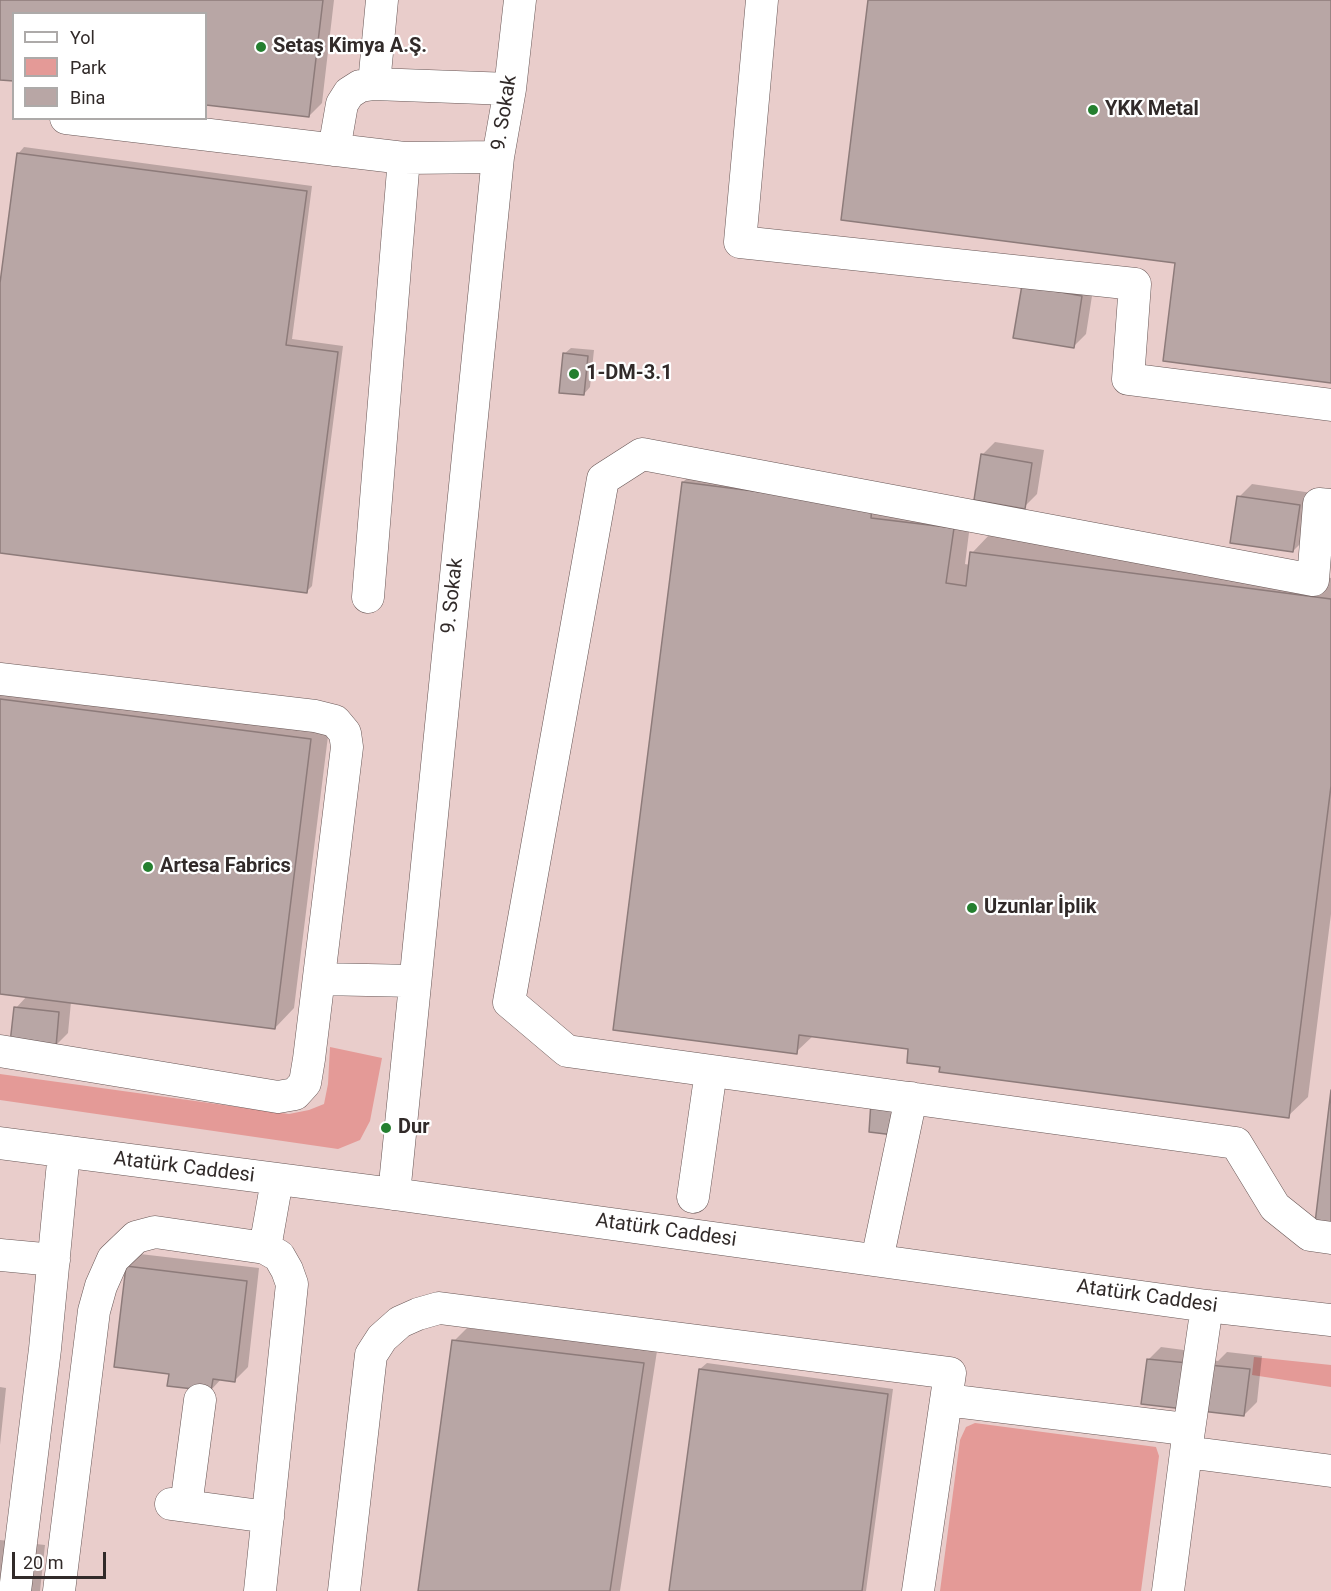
<!DOCTYPE html>
<html>
<head>
<meta charset="utf-8">
<style>
	body { margin:0 }
	#map { position:relative; width:1331px; height:1591px; overflow:hidden; background:#f0dcdb; font-family:Roboto,sans-serif }
	canvas { display:block }
	.legend { position:absolute; left:12px; top:12px; width:195px; height:108px; box-sizing:border-box; background:#fff; border:2px solid #adaaa9; margin:0; padding:8px 10px; list-style:none; font-size:18px; color:#312a29 }
	.legend li { display:flex; align-items:center; gap:12px; height:30px }
	.legend b { width:30px; border:2px solid #adaaa9 }
	.scale { position:absolute; left:12px; top:1552px; width:94px; height:27px; box-sizing:border-box; border:3px solid #312a29; border-top:0; padding-left:8px; font-size:18px; line-height:21px; white-space:nowrap; color:#312a29; -webkit-text-stroke:4px #fff; paint-order:stroke }
</style>
</head>
<body>
<div id="map">
<canvas width="1331" height="1591"></canvas>
<ul class="legend">
<li><b style="height:8px;background:#fff"></b>Yol</li>
<li><b style="height:16px;background:#e49a97"></b>Park</li>
<li><b style="height:16px;background:#b8a6a5"></b>Bina</li>
</ul>
<div class="scale">20 m</div>
</div>
<script>
const g = document.querySelector('canvas').getContext('2d');
g.lineJoin = 'round';
function paint(path, color) { g.fillStyle = color; g.fill(path, 'evenodd'); }
const shape = rows => new Path2D(rows.map(r => 'M' + r).join(''));
function stroke(path, color, width, dash) { g.strokeStyle = color; g.lineWidth = width; g.lineCap = dash ? 'butt' : 'round'; g.setLineDash(dash || []); g.stroke(path); }
function drawText(font, color, halo, rows, align = 'center') {
  g.font = font + ' Roboto,sans-serif'; g.lineWidth = 4.5; g.setLineDash([]); g.textBaseline = 'middle'; g.strokeStyle = halo; g.fillStyle = color; for (const [text, x, y, turn = 0] of rows) {
    g.save(); g.translate(x, y); g.rotate((+turn || 0) * Math.PI / 180); g.textAlign = isNaN(turn) ? turn : align; if (halo) g.strokeText(text, 0, 0); g.fillText(text, 0, 0); g.restore();
  }
}
paint(shape([
	[0,0,1331,0,1331,1591,0,1591],
	[14,14,206,14,206,118,14,118]
]), '#e9cdcb');
paint(shape([
	[330,1047,382,1058,370,1121,360,1140,338,1149,0,1100,0,1074,289,1114,309,1110,324,1104,328,1084],
	[1254,1357,1331,1365,1331,1387,1252,1375],
	[975,1423,1156,1447,1159,1456,1141,1591,940,1591,960,1440,966,1427]
]), '#e49a97');
paint(shape([
	[0,0,334,0,322,103,309,116,206,103,206,14,14,14,0,78],
	[24,147,312,186,292,339,343,346,312,586,306,592,0,551,0,295,18,154],
	[1094,283,1086,334,1073,347,1023,286],
	[571,348,594,350,590,387,584,394,564,354],
	[995,442,1044,450,1037,494,1024,507,982,455],
	[703,463,972,509,965,564,970,565,972,553,991,533,1331,578,1331,914,1308,1097,1288,1116,942,1066,910,1047,814,1035,796,1052,683,482],
	[1252,484,1312,493,1306,538,1293,551,1239,497],
	[0,678,330,720,294,1008,275,1028,71,1002,68,1033,55,1046,16,1008,27,996,0,993],
	[140,1254,259,1268,248,1367,235,1380,222,1378,211,1390,127,1267],
	[467,1328,657,1351,620,1591,420,1591,454,1341],
	[1161,1347,1199,1352,1198,1358,1218,1361,1227,1352,1262,1356,1257,1402,1244,1415,1148,1360],
	[707,1363,893,1389,866,1591,671,1591,700,1369],
	[0,1387,6,1388,0,1445],
	[0,1540,45,1545,40,1591,0,1591]
]), '#0003');
const building = shape([
	[0,0,323,0,309,117,206,105,206,14,14,14,14,81,0,80,0,0],
	[868,0,1331,0,1331,383,1163,361,1175,263,841,220,868,0],
	[17,153,307,191,286,345,338,352,307,593,0,553,0,283,17,153],
	[1022,285,1082,296,1074,348,1013,338,1022,285],
	[563,353,588,356,584,395,559,393,563,353],
	[981,454,1032,463,1025,509,974,500,981,454],
	[682,482,872,506,871,518,954,528,946,583,966,586,970,552,1331,599,1331,786,1289,1118,939,1072,940,1067,907,1063,908,1049,799,1035,797,1054,613,1030,682,482],
	[1237,496,1300,505,1293,552,1230,543,1237,496],
	[0,699,311,739,275,1029,0,994,0,699],
	[14,1007,59,1012,56,1047,10,1043,14,1007],
	[1331,1090,1331,1226,1315,1223,1331,1090],
	[871,1101,897,1103,894,1135,869,1132,871,1101],
	[126,1266,247,1281,235,1382,213,1379,211,1391,167,1386,169,1374,114,1367,126,1266],
	[452,1340,644,1363,610,1591,418,1591,452,1340],
	[1147,1359,1250,1369,1244,1416,1141,1404,1147,1359],
	[699,1369,888,1394,862,1591,669,1591,699,1369]
]);
paint(building, '#b8a6a5');
stroke(building, '#8d7b7a', 1.5);
const minor = shape([
	[382,0,374,84,510,89],
	[762,0,740,242,1135,284,1128,379,1331,405],
	[66,118,404,158,498,157],
	[334,150,342,104,349,93,360,86,374,84],
	[1331,505,1319,504,1313,580,642,454,603,479,509,1002,567,1051,1236,1143,1275,1207,1310,1235,1331,1238],
	[368,597,404,158],
	[0,679,315,716,335,721,345,733,347,747,309,1059,305,1083,295,1094,278,1097,0,1051],
	[319,979,415,981],
	[0,1143,394,1194,1207,1306,1331,1320],
	[394,1194,498,157,510,89,520,0],
	[693,1197,711,1071],
	[265,1248,277,1180],
	[0,1255,54,1260],
	[877,1260,911,1098],
	[946,1400,1177,1428,1188,1437,1168,1591],
	[1188,1437,1207,1306],
	[1186,1452,1331,1471],
	[171,1504,268,1517],
	[186,1506,200,1400],
	[15,1591,45,1349,64,1152],
	[59,1591,94,1311,101,1286,113,1259,136,1237,155,1232,265,1248,279,1256,287,1270,292,1284,260,1591],
	[344,1591,371,1355,382,1338,400,1322,418,1314,439,1308,950,1373,918,1591]
]);
stroke(minor, '#685756', 33);
stroke(minor, '#fff', 32);
for (const [x, y, r, color] of [
	[261,47,6,"#247f2f"],
	[1093,110,6,"#247f2f"],
	[574,374,6,"#247f2f"],
	[148,867,6,"#247f2f"],
	[972,908,6,"#247f2f"],
	[386,1128,6,"#247f2f"]
]) { const dot = new Path2D(); dot.arc(x, y, r, 0, 2 * Math.PI); g.fillStyle = color; g.fill(dot); stroke(dot, '#fff', 2); }
drawText('bold 20px', '#312a29', '#fff', [
	["Setaş Kimya A.Ş.",273,47],
	["YKK Metal",1105,110],
	["1-DM-3.1",586,374],
	["Artesa Fabrics",160,867],
	["Uzunlar İplik",984,908],
	["Dur",398,1128]
], 'left');
drawText('20px', '#312a29', '#fff', [
	["9. Sokak",505,113,-81],
	["9. Sokak",453,596,-84],
	["Atatürk Caddesi",184,1168,7],
	["Atatürk Caddesi",666,1231,8],
	["Atatürk Caddesi",1147,1297,8]
]);
</script>
</body>
</html>
